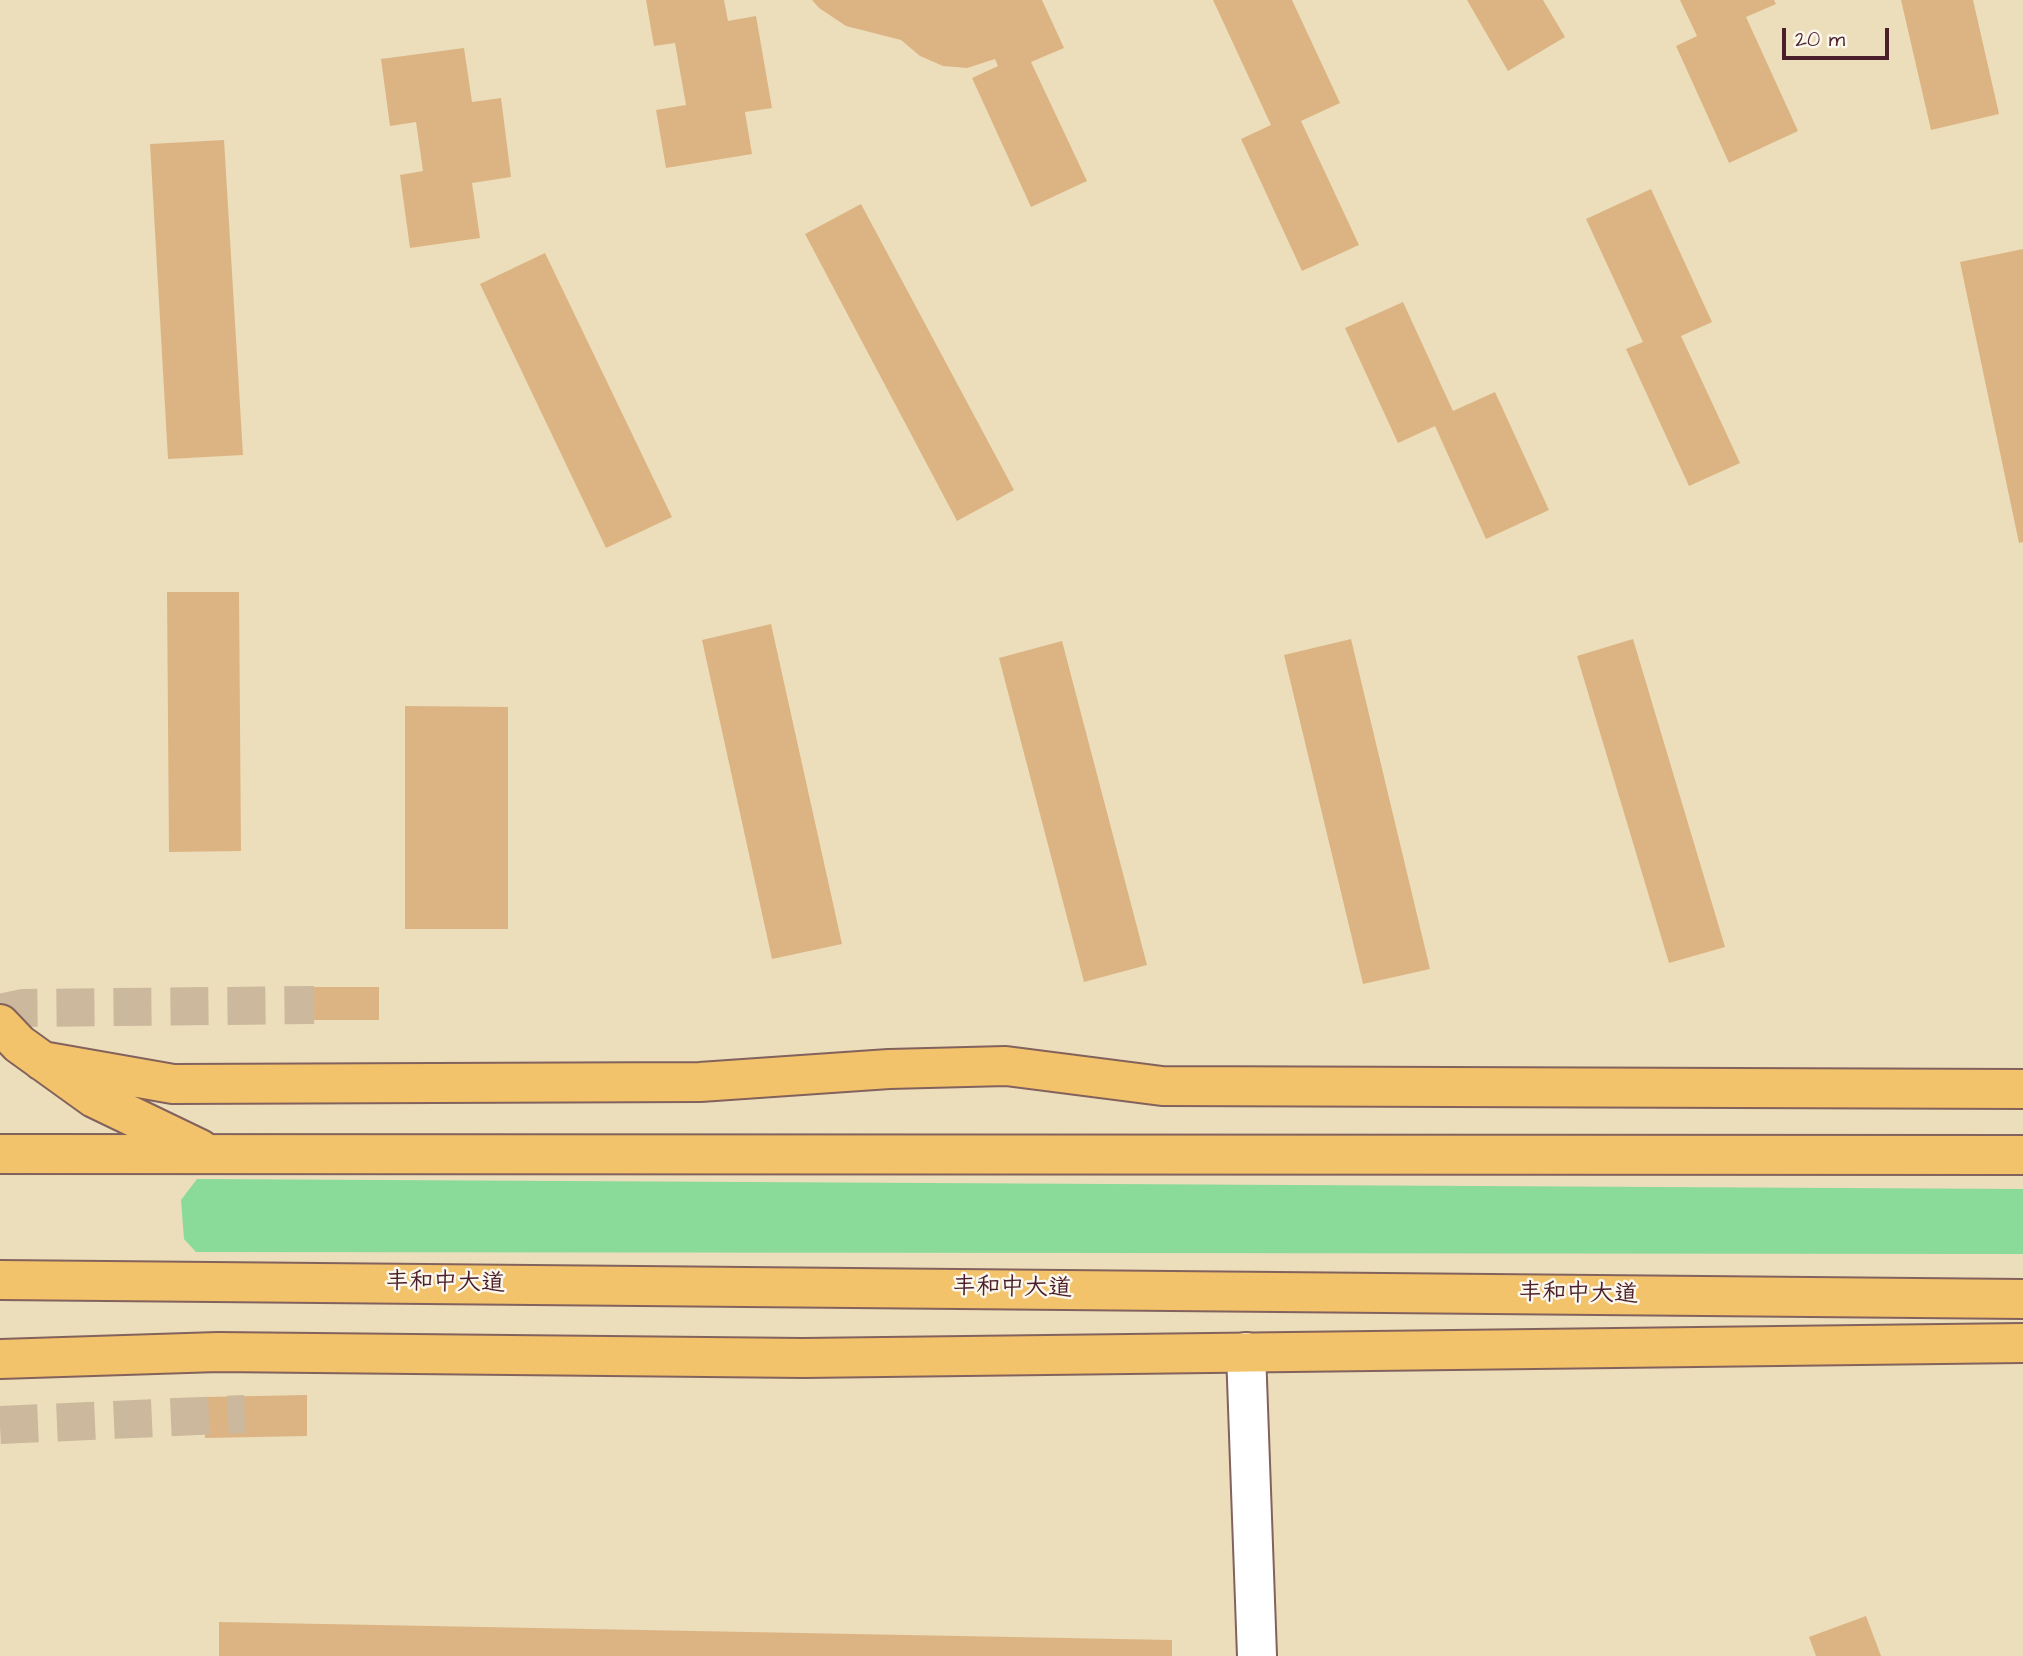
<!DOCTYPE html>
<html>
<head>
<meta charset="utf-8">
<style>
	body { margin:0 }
	#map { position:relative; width:2023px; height:1656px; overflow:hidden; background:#ecdeba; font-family:"Architects Daughter",sans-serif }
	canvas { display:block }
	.scale { position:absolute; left:1782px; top:28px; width:107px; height:32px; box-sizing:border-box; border:4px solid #4a1f2b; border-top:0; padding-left:9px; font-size:21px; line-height:24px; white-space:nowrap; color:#4a1f2b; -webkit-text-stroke:5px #fbf7ec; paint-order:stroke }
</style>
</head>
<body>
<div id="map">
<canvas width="2023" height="1656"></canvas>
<div class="scale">20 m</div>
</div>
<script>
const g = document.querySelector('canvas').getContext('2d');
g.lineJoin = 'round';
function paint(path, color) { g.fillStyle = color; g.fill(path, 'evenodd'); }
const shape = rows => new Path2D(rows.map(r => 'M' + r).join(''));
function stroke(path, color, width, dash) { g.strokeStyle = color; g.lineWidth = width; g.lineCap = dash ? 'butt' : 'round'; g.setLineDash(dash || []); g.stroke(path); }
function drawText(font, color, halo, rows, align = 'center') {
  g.font = font + ' "Architects Daughter","LXGW WenKai TC",sans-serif'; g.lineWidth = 5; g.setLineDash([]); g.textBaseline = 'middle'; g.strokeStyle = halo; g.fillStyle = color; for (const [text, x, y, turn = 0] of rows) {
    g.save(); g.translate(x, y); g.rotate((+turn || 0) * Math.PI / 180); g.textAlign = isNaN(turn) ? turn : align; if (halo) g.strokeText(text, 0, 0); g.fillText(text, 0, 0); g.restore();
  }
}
paint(shape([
	[197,1179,2023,1189,2023,1254,196,1252,184,1239,181,1200]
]), '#8ada99');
paint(shape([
	[646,0,724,0,728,21,756,16,772,108,745,112,752,154,666,168,656,110,686,105,675,43,654,46],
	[812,0,1042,0,1064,48,1031,62,1087,181,1031,207,972,78,998,66,995,59,967,68,943,66,920,56,901,40,846,26,819,8],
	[1213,0,1292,0,1340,103,1301,121,1359,245,1302,271,1241,139,1271,125],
	[1467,0,1543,0,1565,37,1508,71],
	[1680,0,1774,0,1776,4,1746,17,1798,131,1729,163,1676,46,1697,36],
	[1901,0,1973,0,1999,114,1931,130],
	[464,48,472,102,501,98,511,177,472,183,480,238,410,248,400,175,423,171,416,122,390,126,381,59],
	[224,140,243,455,168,459,150,144],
	[1651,189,1712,322,1681,336,1740,463,1689,486,1626,349,1643,342,1586,219],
	[861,204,1014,490,957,521,805,234],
	[2023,249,2023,542,2019,543,1960,262],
	[545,253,672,517,606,548,480,284],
	[1403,302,1453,411,1495,392,1549,510,1486,539,1435,426,1398,443,1345,328],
	[167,592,239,592,241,851,169,852],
	[771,624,842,944,772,959,702,640],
	[1351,639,1430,969,1363,984,1284,655],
	[1633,639,1725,947,1669,963,1577,656],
	[1062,641,1147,965,1084,982,999,658],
	[405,706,508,707,508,929,405,929],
	[285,987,379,987,379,1020,286,1020],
	[307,1395,307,1436,205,1438,204,1397],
	[1866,1616,1881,1656,1816,1656,1809,1637],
	[219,1622,1172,1640,1172,1656,219,1656]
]), '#dcb484');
stroke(shape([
	[0,1013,23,1008,314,1005],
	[0,1425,245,1414]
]), '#ccb89d', 38, [38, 19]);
const minor = shape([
	[1246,1352,1257,1656]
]);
const major = shape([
	[0,1024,19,1044,94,1098,200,1149],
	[42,1061,173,1084,700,1082,889,1069,1006,1066,1162,1086,2023,1089],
	[0,1154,2023,1155],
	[0,1280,2023,1299],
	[0,1359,218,1352,803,1358,2023,1343]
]);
stroke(minor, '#83625d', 42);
stroke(major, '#83625d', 42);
stroke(minor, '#fff', 38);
stroke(major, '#f2c36a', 38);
drawText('24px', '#4a1f2b', '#fbf7ec', [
	["丰和中大道",445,1284,1],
	["丰和中大道",1012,1289,1],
	["丰和中大道",1578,1295,1]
]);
</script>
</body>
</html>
